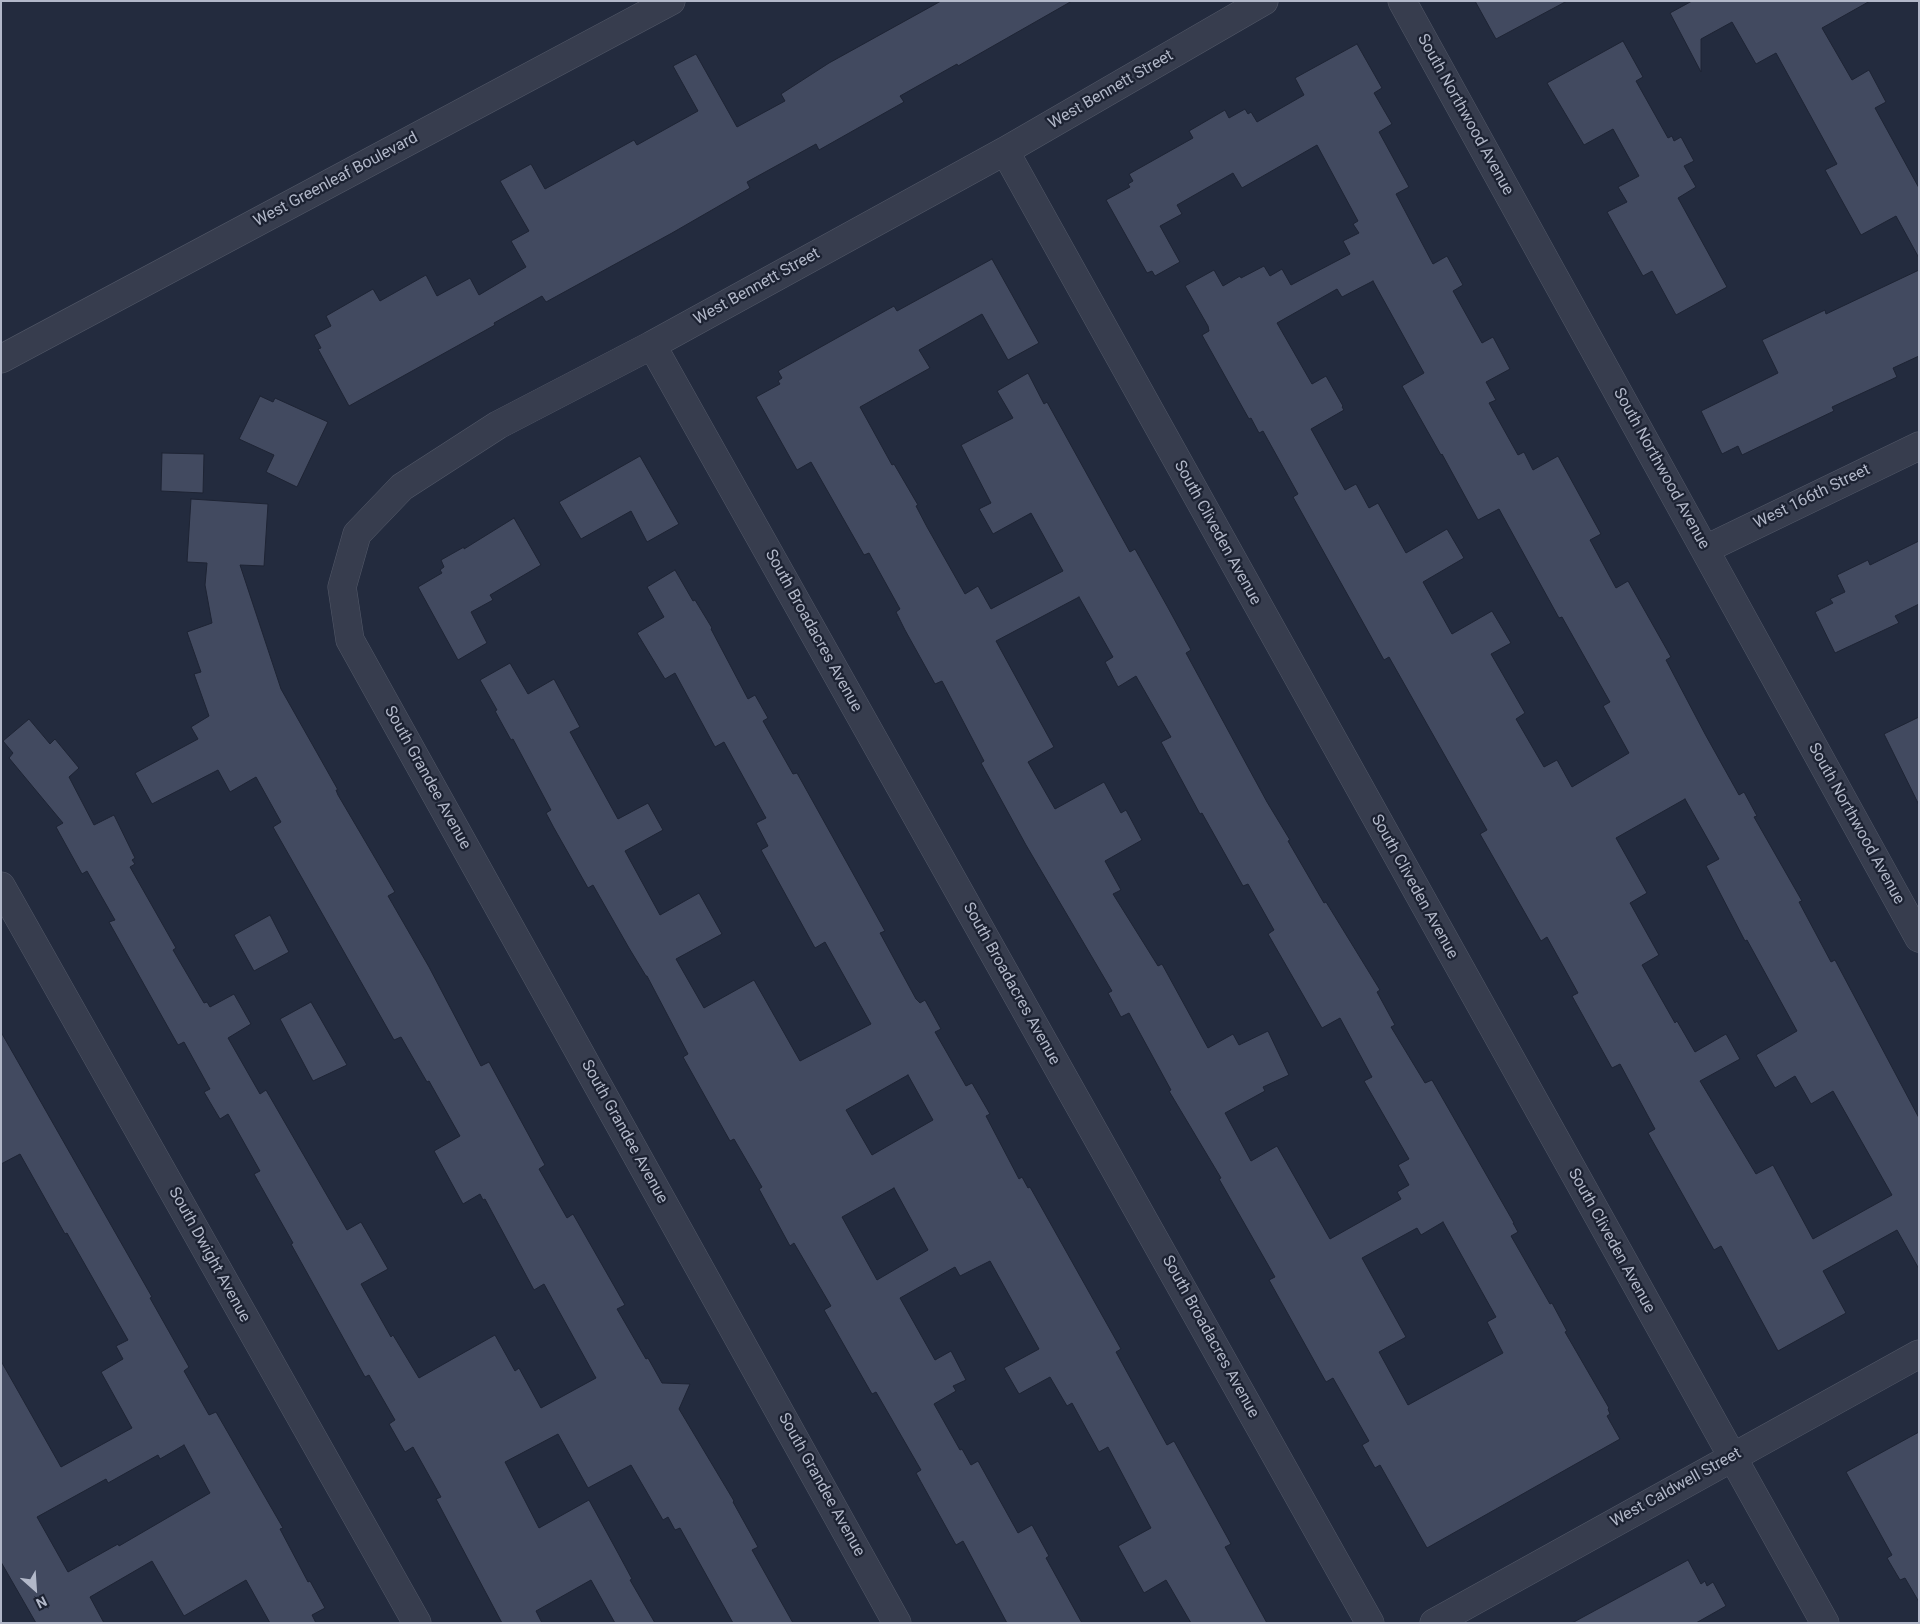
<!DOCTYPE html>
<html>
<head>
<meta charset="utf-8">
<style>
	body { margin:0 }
	#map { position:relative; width:1920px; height:1624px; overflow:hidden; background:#232b3e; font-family:Roboto,sans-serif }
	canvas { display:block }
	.frame { position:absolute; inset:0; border:2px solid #b2b8c9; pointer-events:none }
	.north { position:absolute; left:10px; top:1564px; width:50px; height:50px; -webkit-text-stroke:4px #1c2232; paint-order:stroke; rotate:154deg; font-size:14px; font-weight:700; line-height:20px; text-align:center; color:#b2b8c9 }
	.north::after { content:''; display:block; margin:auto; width:18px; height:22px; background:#b2b8c9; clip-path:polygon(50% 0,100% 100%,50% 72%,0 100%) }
</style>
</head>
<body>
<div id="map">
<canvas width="1920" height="1624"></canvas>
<div class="frame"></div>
<div class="north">N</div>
</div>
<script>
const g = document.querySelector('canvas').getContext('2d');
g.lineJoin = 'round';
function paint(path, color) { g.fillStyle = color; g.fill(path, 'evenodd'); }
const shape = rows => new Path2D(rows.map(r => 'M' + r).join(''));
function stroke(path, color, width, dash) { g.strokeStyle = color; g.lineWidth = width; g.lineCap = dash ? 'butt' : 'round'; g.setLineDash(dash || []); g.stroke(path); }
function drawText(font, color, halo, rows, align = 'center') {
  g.font = font + ' Roboto,sans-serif'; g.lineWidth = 4.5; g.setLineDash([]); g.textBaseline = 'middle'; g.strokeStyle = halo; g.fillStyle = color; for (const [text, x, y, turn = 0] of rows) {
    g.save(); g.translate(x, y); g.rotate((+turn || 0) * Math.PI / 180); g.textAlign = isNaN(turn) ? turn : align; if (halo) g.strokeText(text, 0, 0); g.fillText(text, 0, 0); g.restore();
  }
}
const building = shape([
	[941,1,1072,1,958,66,957,64,900,96,904,102,819,150,816,144,747,182,750,188,672,233,546,302,542,296,494,323,495,325,349,406,318,349,321,348,314,335,331,326,326,316,373,289,380,301,426,275,437,296,470,278,479,295,526,267,511,241,529,231,500,181,531,164,545,189,634,140,637,145,698,111,673,66,696,54,737,127,785,101,781,94,829,63,941,1],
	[1475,1,1567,1,1496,39,1475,1],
	[1692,1,1870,1,1822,28,1852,80,1869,70,1886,102,1875,108,1919,188,1919,258,1896,216,1861,235,1825,170,1837,164,1776,53,1756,64,1732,22,1701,39,1701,72,1670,13,1692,1],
	[1623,41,1643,77,1636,81,1668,138,1672,136,1674,141,1681,137,1694,161,1684,166,1696,187,1678,198,1727,287,1676,315,1652,271,1643,276,1607,212,1627,202,1618,187,1639,176,1613,129,1584,145,1547,83,1623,41],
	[1357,44,1382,88,1374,93,1392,124,1379,132,1409,187,1396,194,1433,264,1447,256,1463,285,1453,291,1482,343,1493,337,1510,369,1486,382,1496,400,1489,403,1518,455,1524,452,1533,470,1558,456,1601,534,1590,540,1616,588,1628,581,1671,657,1666,660,1705,734,1739,795,1744,792,1757,816,1754,817,1802,901,1799,902,1831,962,1835,960,1919,1118,1919,1269,1897,1230,1823,1271,1846,1313,1778,1351,1721,1246,1714,1250,1648,1133,1655,1129,1620,1064,1612,1068,1572,996,1578,993,1547,937,1541,941,1480,834,1487,830,1389,657,1384,660,1293,497,1298,494,1263,431,1259,433,1251,418,1249,419,1202,335,1209,331,1208,326,1185,286,1214,270,1223,286,1240,276,1241,278,1264,266,1270,276,1282,269,1291,285,1350,254,1343,241,1359,233,1353,224,1358,221,1317,145,1242,188,1233,173,1177,205,1182,214,1160,226,1180,262,1155,276,1152,271,1147,273,1106,200,1130,187,1128,184,1133,181,1129,174,1193,138,1189,131,1225,110,1229,118,1245,109,1248,114,1251,112,1257,122,1304,95,1295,78,1357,44],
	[1373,281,1424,373,1402,386,1441,455,1442,454,1478,520,1499,509,1559,618,1562,617,1610,702,1603,706,1629,753,1572,787,1557,760,1544,767,1516,719,1525,713,1491,654,1511,643,1492,611,1452,634,1423,582,1464,558,1447,529,1406,553,1378,503,1369,508,1356,484,1345,490,1311,429,1344,410,1342,407,1343,406,1326,376,1312,384,1277,323,1337,289,1342,297,1373,281],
	[1685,799,1719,859,1706,866,1745,941,1747,940,1797,1031,1756,1055,1775,1088,1795,1076,1811,1104,1833,1091,1892,1195,1813,1239,1773,1165,1756,1174,1700,1081,1740,1059,1726,1034,1695,1052,1677,1021,1675,1023,1642,965,1659,955,1630,903,1647,893,1616,838,1685,799],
	[992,259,1039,343,1008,360,982,314,919,350,930,368,860,407,892,465,894,464,918,505,916,506,927,527,965,594,978,586,991,609,1063,571,1031,513,993,534,979,509,991,503,961,445,1013,418,997,391,1028,373,1044,404,1047,402,1130,552,1135,549,1167,606,1191,650,1186,653,1267,802,1290,840,1288,841,1324,903,1326,902,1380,990,1377,992,1395,1025,1391,1027,1425,1083,1432,1080,1514,1223,1513,1223,1518,1232,1511,1236,1550,1304,1552,1303,1567,1331,1565,1332,1609,1408,1608,1409,1610,1414,1607,1416,1620,1439,1427,1548,1380,1465,1375,1468,1362,1445,1369,1441,1333,1378,1326,1382,1269,1280,1275,1277,1219,1179,1221,1178,1169,1091,1171,1090,1129,1013,1121,1017,1108,993,1112,991,1026,845,981,763,984,761,942,681,935,684,905,630,896,612,900,609,869,553,864,555,811,462,797,470,756,397,780,384,778,381,782,378,778,371,894,306,897,311,992,259],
	[1079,597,1113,657,1105,662,1118,687,1136,676,1171,737,1161,742,1200,814,1202,813,1243,886,1248,884,1274,930,1268,934,1322,1028,1340,1018,1372,1077,1364,1081,1409,1159,1398,1165,1409,1185,1397,1192,1401,1199,1330,1239,1277,1146,1251,1161,1225,1113,1265,1091,1263,1087,1289,1075,1268,1031,1239,1045,1233,1034,1208,1048,1162,964,1158,966,1113,894,1121,890,1105,861,1142,840,1126,810,1121,813,1104,782,1055,809,1028,762,1054,747,996,641,1079,597],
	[1443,1222,1496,1317,1487,1322,1503,1353,1408,1405,1379,1352,1406,1337,1362,1258,1417,1228,1421,1235,1443,1222],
	[1919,270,1919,356,1893,368,1897,377,1832,407,1834,411,1742,455,1738,446,1722,454,1701,411,1778,373,1762,340,1825,310,1826,314,1919,270],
	[260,396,273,402,275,398,328,422,297,487,266,472,274,455,239,439,260,396],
	[162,453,204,454,203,493,161,491,162,453],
	[640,456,679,524,647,542,631,511,581,539,559,502,640,456],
	[191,499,268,504,264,566,240,565,281,689,338,790,336,790,338,795,395,892,388,896,429,967,481,1066,489,1062,545,1165,539,1169,567,1218,573,1214,625,1305,617,1309,646,1359,648,1358,662,1383,690,1384,679,1409,734,1501,733,1502,758,1547,752,1550,793,1623,733,1623,680,1528,675,1530,668,1517,663,1520,631,1465,588,1488,558,1434,505,1462,539,1528,589,1500,618,1553,632,1579,630,1580,655,1623,615,1623,591,1580,536,1611,542,1623,502,1623,436,1499,441,1497,413,1447,405,1452,389,1424,395,1420,369,1375,365,1377,291,1244,293,1243,254,1174,260,1171,228,1114,220,1119,204,1092,210,1089,184,1042,178,1045,109,922,115,920,87,871,82,874,56,827,63,823,9,758,13,753,3,741,29,719,50,744,55,739,79,768,69,777,94,825,114,815,135,858,132,860,135,864,130,867,176,948,173,950,204,1003,207,1002,210,1007,234,994,251,1024,228,1038,260,1094,266,1090,347,1230,361,1222,388,1269,361,1284,391,1337,393,1335,419,1378,495,1335,515,1371,519,1368,541,1408,596,1378,544,1284,534,1290,485,1199,483,1200,480,1194,463,1204,434,1151,460,1136,429,1081,427,1082,401,1037,394,1040,273,827,281,822,256,777,230,792,218,770,152,804,135,773,198,739,191,727,209,716,194,674,201,672,187,632,212,623,205,585,207,563,187,562,191,499],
	[514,518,541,565,490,595,493,600,471,612,487,643,458,660,418,587,442,573,440,570,444,567,441,560,464,547,464,549,514,518],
	[1919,541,1919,604,1895,616,1899,623,1835,653,1815,612,1833,603,1830,599,1845,592,1837,575,1868,560,1870,565,1919,541],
	[675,570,693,601,695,600,712,628,711,629,748,699,755,695,768,718,763,721,793,774,797,773,885,931,880,933,916,999,920,1003,925,1000,941,1029,935,1032,966,1086,972,1083,990,1114,986,1116,1019,1179,1022,1177,1028,1188,1030,1187,1121,1349,1116,1352,1167,1445,1174,1441,1231,1544,1225,1547,1267,1623,1191,1623,1166,1580,1144,1593,1118,1546,1151,1528,1108,1447,1099,1452,1072,1403,1067,1406,1050,1377,1019,1394,1004,1368,1039,1349,990,1261,960,1276,955,1267,900,1298,935,1360,951,1351,966,1380,953,1386,956,1391,934,1404,960,1450,962,1449,971,1465,978,1461,1018,1533,1032,1525,1049,1556,1046,1558,1082,1623,1007,1623,963,1541,956,1545,916,1473,921,1470,876,1392,872,1394,824,1310,831,1306,794,1243,790,1246,759,1189,762,1187,734,1139,730,1141,683,1057,688,1054,647,976,646,976,629,948,593,885,588,888,554,828,546,813,551,810,513,739,511,740,495,711,497,710,480,680,510,663,528,694,554,679,580,727,570,732,618,819,648,803,663,830,625,851,660,915,699,893,722,934,676,959,704,1008,754,980,800,1061,871,1024,825,942,815,948,761,850,768,846,756,823,766,818,724,742,715,747,675,673,665,679,637,633,664,617,647,587,675,570],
	[908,1075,933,1120,872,1155,846,1110,908,1075],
	[894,1188,928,1250,877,1280,842,1217,894,1188],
	[1919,717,1919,805,1884,734,1919,717],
	[270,915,289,952,254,971,234,935,270,915],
	[311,1002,347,1065,313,1081,280,1019,311,1002],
	[1,1032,152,1297,150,1298,189,1367,184,1371,209,1415,216,1412,283,1528,280,1529,308,1582,310,1581,325,1608,312,1615,316,1623,270,1623,246,1580,184,1616,152,1561,90,1597,104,1623,36,1623,1,1562,1,1361,61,1467,132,1428,101,1372,123,1359,116,1346,128,1340,67,1233,65,1234,20,1154,1,1164,1,1032],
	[184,1445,210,1493,119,1546,118,1544,68,1572,37,1517,106,1479,108,1483,158,1455,160,1459,184,1445],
	[1919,1432,1919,1602,1905,1578,1900,1580,1887,1558,1892,1555,1846,1472,1919,1432],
	[1688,1560,1701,1584,1705,1581,1707,1586,1713,1582,1726,1606,1696,1623,1572,1623,1688,1560]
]);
paint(building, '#424a60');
stroke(building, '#1e2434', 1);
const minor = shape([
	[1402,1,1919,938],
	[1005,151,1825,1623],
	[652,345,1370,1623],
	[1,359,671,1],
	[1706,549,1919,446],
	[1,886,417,1623],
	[897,1623,350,640,342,587,357,534,402,487,498,425,652,345,1005,151,1264,1],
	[1434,1623,1919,1354]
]);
stroke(minor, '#525868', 29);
stroke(minor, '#373d4e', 28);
drawText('16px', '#b2b8c9', '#1c2232', [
	["West Bennett Street",1111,90,-30],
	["South Northwood Avenue",1465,115,61],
	["West Greenleaf Boulevard",336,180,-28],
	["West Bennett Street",757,287,-29],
	["South Northwood Avenue",1661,469,61],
	["West 166th Street",1812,497,-26],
	["South Cliveden Avenue",1217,533,61],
	["South Broadacres Avenue",813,631,61],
	["South Grandee Avenue",427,778,61],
	["South Northwood Avenue",1856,824,61],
	["South Cliveden Avenue",1414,887,61],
	["South Broadacres Avenue",1011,984,61],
	["South Grandee Avenue",624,1132,61],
	["South Cliveden Avenue",1611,1241,61],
	["South Dwight Avenue",209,1255,61],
	["South Broadacres Avenue",1210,1337,61],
	["South Grandee Avenue",821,1485,61],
	["West Caldwell Street",1676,1488,-29]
]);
</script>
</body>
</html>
